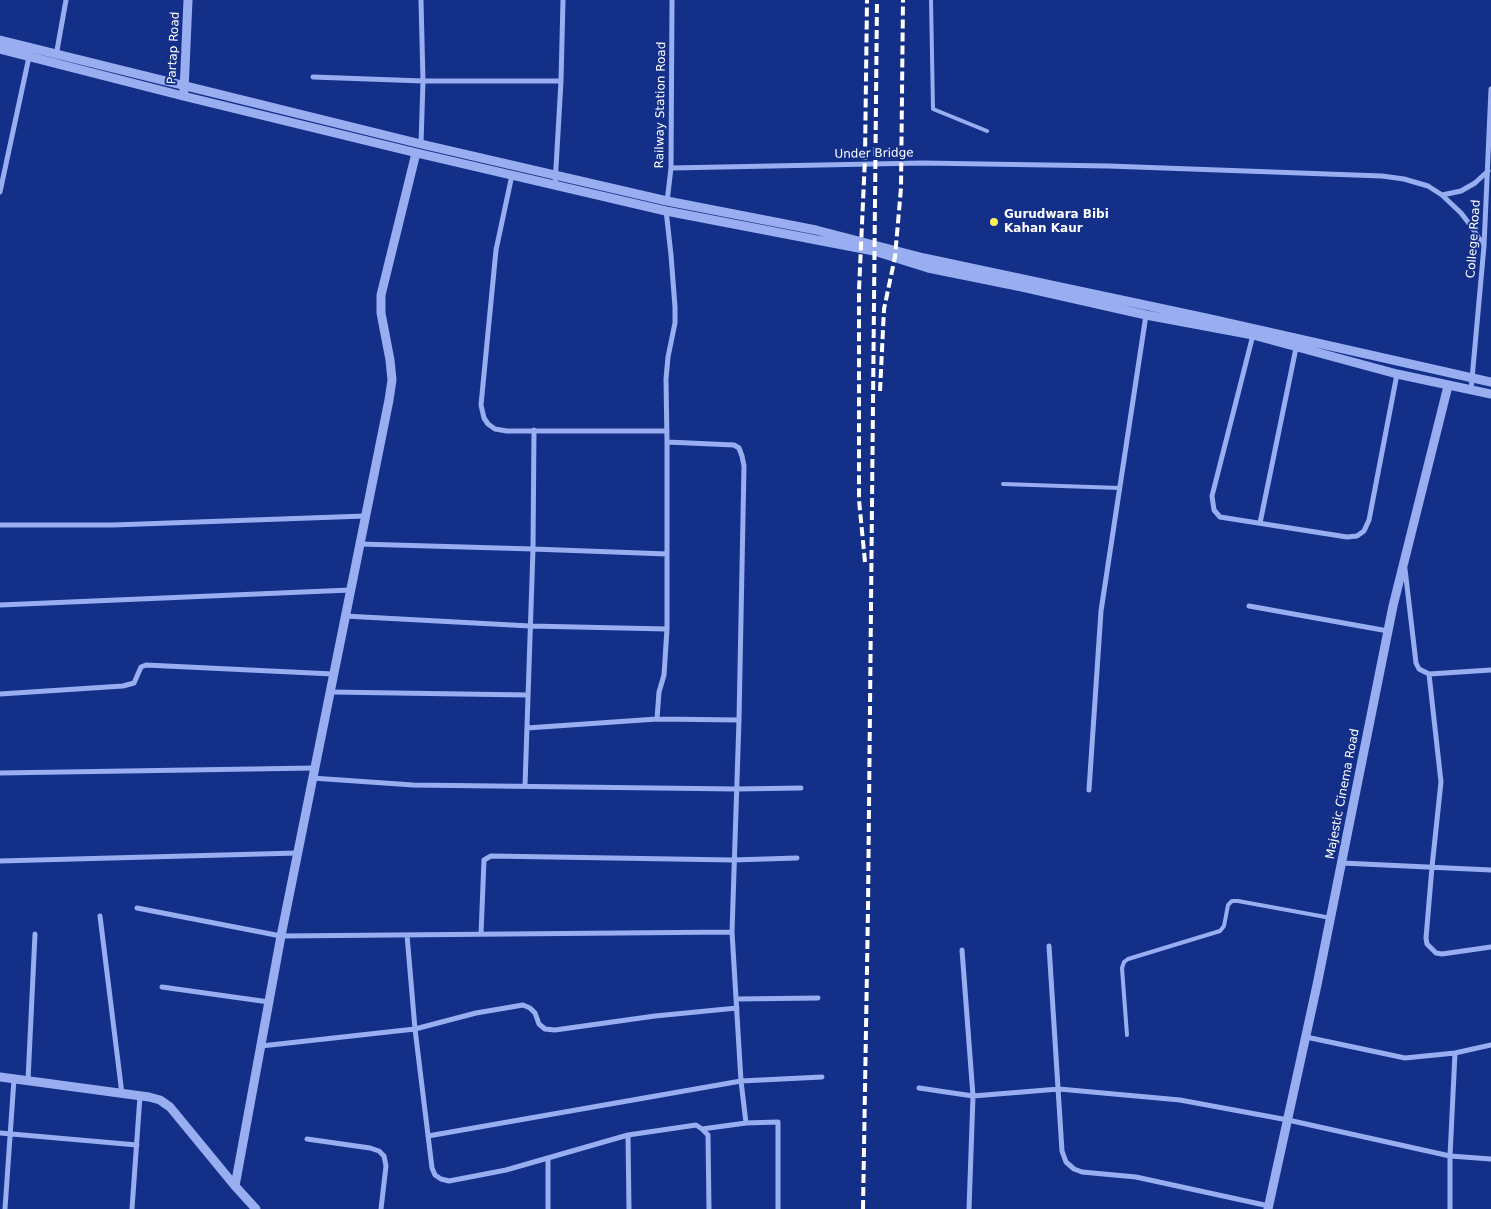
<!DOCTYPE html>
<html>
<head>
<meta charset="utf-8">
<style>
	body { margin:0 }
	canvas { display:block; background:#132f88 }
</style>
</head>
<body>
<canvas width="1491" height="1209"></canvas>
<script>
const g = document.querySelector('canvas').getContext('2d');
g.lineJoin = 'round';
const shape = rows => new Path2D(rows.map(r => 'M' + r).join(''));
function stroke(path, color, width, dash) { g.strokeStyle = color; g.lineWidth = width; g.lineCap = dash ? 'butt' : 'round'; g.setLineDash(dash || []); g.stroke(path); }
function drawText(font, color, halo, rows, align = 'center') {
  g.font = font + ' "DejaVu Sans",sans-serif'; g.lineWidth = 4; g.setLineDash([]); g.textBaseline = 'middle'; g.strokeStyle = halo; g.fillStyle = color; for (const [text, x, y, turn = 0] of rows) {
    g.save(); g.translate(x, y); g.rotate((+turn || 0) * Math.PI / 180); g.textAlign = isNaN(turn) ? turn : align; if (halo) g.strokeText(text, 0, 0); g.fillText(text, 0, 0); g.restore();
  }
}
stroke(shape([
	[931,0,933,109,987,131],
	[1003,484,1120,488],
	[1127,1035,1122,968,1124,962,1128,959,1220,931,1224,926,1228,905,1232,901,1238,901,1331,918]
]), '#98aef0', 4);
stroke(shape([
	[421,0,423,81,421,144],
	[56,56,66,0],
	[313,77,423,81,561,81],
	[671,168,922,163,1109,166,1382,176,1404,179,1428,186,1442,195,1461,213,1471,226,1484,246],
	[512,175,496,250,481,405,484,418,488,424,495,429,507,431,667,431],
	[555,185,561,81,563,0],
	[0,192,29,57],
	[1442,195,1461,191,1475,183,1488,171],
	[667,202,671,168,672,0],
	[1253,335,1212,496,1214,510,1220,517,1347,537,1357,536,1364,531,1369,520,1397,374],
	[1471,390,1484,246,1491,89],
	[534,430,533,549,667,554],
	[667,442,734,445,739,448,742,456,744,466,739,720,732,932,741,1081,746,1123,778,1122,778,1209],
	[1260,523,1296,348],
	[0,525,113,525,365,516],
	[360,544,533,549,525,786],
	[1405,569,1416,663,1419,669,1429,674,1491,670],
	[0,605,350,590],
	[1249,606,1388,631],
	[345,616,530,626,667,629],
	[1429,674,1441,782,1432,867,1426,938,1427,944,1436,953,1442,954,1491,947],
	[330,692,528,695],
	[0,694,123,686,134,683,141,667,146,665,333,674],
	[657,719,659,692,664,675,667,629,667,442,666,379,668,357,675,323,675,307,671,255,666,210],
	[527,728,657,719,739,720],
	[0,773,315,768],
	[312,778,413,785,736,789,801,788],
	[1089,790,1101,611,1146,315],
	[0,861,297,853],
	[1342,863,1491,870],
	[137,908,281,936,732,932],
	[100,916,122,1094],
	[481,934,484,860,491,856,733,860,797,858],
	[407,935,415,1029,432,1168,435,1175,441,1179,449,1181,506,1170,628,1135,696,1125,702,1129,708,1135,709,1209],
	[1049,946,1062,1151,1066,1162,1074,1169,1082,1172,1136,1177,1269,1206],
	[962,950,973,1096,969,1209],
	[162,987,269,1002],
	[736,999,818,998],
	[1306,1037,1405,1058,1455,1053,1491,1045],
	[261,1046,415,1029,476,1013,523,1005,530,1008,535,1013,539,1024,545,1029,555,1030,655,1016,737,1008],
	[28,1080,35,934],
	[919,1088,973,1096,1059,1089,1180,1100,1288,1120,1450,1156,1491,1159],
	[702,1129,746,1123],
	[0,1133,137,1145],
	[628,1135,629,1209],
	[428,1136,741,1081,822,1077],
	[307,1139,370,1148,379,1151,384,1156,386,1166,381,1209],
	[548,1159,548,1209],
	[5,1209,14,1079],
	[132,1209,140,1096],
	[1450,1209,1450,1156,1455,1053]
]), '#98aef0', 5);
stroke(shape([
	[0,40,421,144,667,201,816,230,924,258,1206,318,1491,382],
	[0,49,183,96,421,154,666,211,874,251,928,268,1022,287,1146,315,1253,335,1397,374,1491,394],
	[184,91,188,0],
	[0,1077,149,1097,160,1100,170,1107,235,1186,256,1209],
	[235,1186,281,936,389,400,392,380,390,360,381,313,381,295,416,153],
	[1268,1209,1317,985,1393,606,1448,386]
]), '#98aef0', 9);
stroke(shape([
	[880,391,884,309,895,257,901,188,903,0],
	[865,562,859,500,859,290,865,158,867,0],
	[863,1209,868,909,877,0]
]), '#fff', 4, [9, 4]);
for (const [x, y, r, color] of [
	[994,222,5,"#fff057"]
]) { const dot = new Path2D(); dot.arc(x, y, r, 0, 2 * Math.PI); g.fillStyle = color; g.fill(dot); stroke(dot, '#132f88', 2); }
drawText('12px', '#fff', '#132f88', [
	["Partap Road",174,48,-87],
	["Railway Station Road",661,105,-89],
	["Under Bridge",874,154,-1],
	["College Road",1474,239,-86],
	["Majestic Cinema Road",1343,794,-79]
]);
drawText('bold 12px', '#fff', '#132f88', [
	["Gurudwara Bibi",1004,215],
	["Kahan Kaur",1004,229]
], 'left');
</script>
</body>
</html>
